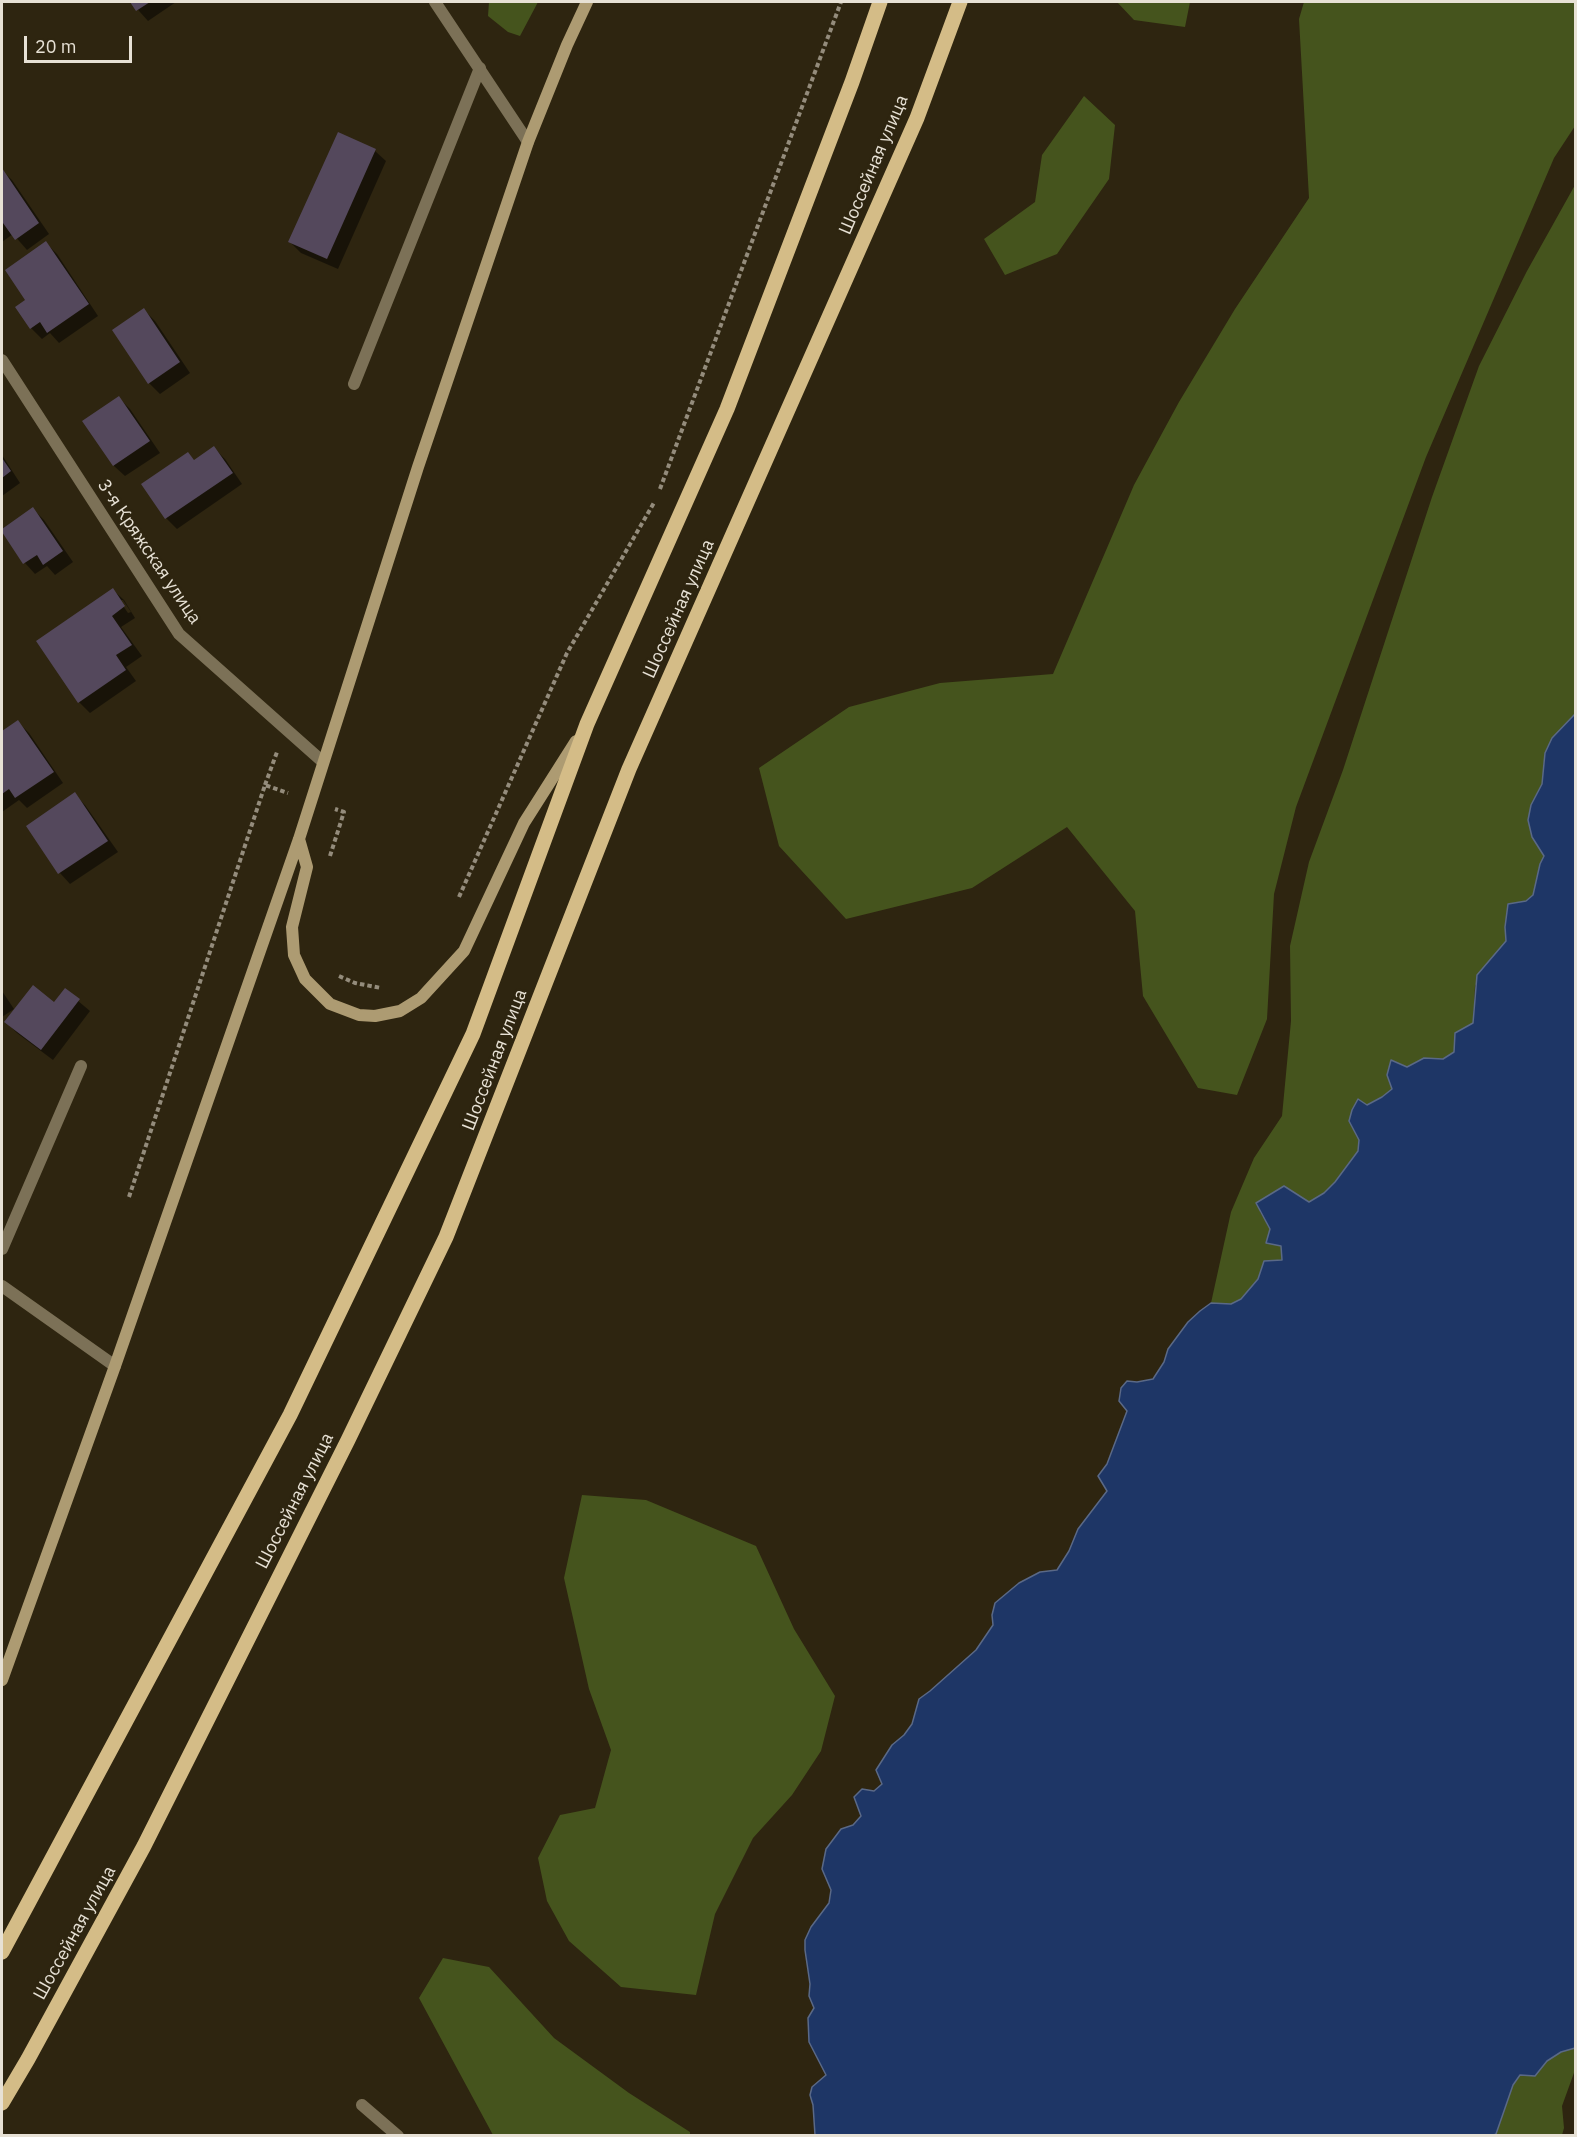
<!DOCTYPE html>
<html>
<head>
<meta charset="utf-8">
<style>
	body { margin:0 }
	#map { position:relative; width:1577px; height:2137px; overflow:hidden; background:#2e2510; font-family:"IBM Plex Sans",sans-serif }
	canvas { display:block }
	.frame { position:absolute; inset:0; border:3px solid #e7e1d5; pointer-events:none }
	.scale { position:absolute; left:24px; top:36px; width:108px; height:27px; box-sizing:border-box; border:3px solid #e7e1d5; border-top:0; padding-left:8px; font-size:18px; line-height:21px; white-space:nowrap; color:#e7e1d5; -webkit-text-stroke:4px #2e2510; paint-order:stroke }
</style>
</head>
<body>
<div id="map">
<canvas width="1577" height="2137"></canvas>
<div class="frame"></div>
<div class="scale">20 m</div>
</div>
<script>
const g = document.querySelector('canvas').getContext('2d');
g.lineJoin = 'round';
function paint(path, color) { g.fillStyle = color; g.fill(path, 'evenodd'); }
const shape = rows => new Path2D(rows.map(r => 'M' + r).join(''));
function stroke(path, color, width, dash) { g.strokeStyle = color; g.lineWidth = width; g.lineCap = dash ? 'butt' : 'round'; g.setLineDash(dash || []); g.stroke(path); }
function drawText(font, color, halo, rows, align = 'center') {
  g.font = font + ' "IBM Plex Sans",sans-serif'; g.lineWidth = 5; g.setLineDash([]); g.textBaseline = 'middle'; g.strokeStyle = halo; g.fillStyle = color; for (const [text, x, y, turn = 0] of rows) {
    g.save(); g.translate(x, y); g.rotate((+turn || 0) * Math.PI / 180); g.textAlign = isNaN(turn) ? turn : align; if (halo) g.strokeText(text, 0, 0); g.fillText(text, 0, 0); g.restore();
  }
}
paint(shape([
	[489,2,538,2,520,36,508,32,488,16],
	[1117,2,1190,2,1185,27,1134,20],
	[1304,2,1575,2,1575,126,1554,158,1426,457,1296,807,1274,894,1267,1019,1237,1095,1198,1088,1143,996,1135,911,1067,827,972,888,846,919,779,846,759,768,849,707,940,683,1053,674,1134,485,1179,402,1235,309,1309,198,1299,19],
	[1084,96,1115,125,1109,179,1057,254,1005,275,984,239,1035,202,1042,155],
	[1575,185,1575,714,1566,723,1545,753,1542,784,1531,805,1528,820,1532,837,1544,856,1540,864,1533,895,1505,927,1506,941,1501,948,1492,957,1475,986,1473,1024,1454,1052,1443,1059,1424,1058,1407,1067,1391,1060,1387,1075,1392,1089,1382,1097,1367,1105,1349,1121,1359,1140,1358,1151,1335,1182,1324,1193,1309,1202,1284,1186,1260,1212,1282,1246,1283,1260,1264,1261,1258,1279,1241,1299,1231,1304,1211,1303,1231,1212,1254,1158,1282,1116,1291,1021,1290,946,1309,862,1343,770,1432,497,1479,366,1527,271],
	[582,1495,646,1500,756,1546,794,1629,835,1696,821,1751,792,1795,753,1838,715,1914,696,1995,621,1987,569,1941,547,1901,538,1858,560,1815,595,1808,611,1750,589,1689,564,1578],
	[443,1958,489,1967,554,2038,629,2093,690,2132,690,2135,493,2135,419,1998],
	[1575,2048,1575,2070,1562,2106,1564,2128,1562,2135,1494,2136,1496,2134,1513,2085,1520,2074,1535,2076,1547,2061,1561,2052]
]), '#45541d');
const water = shape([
	[1575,714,1575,2048,1561,2052,1547,2061,1535,2076,1520,2075,1513,2085,1496,2134,1494,2135,815,2135,813,2105,810,2095,812,2087,826,2075,809,2042,808,2018,814,2008,809,1996,810,1984,805,1950,805,1940,811,1927,829,1903,831,1890,822,1869,826,1849,841,1829,853,1825,861,1816,854,1797,862,1789,874,1791,882,1784,876,1770,892,1745,904,1735,912,1724,919,1699,930,1691,976,1650,993,1625,992,1615,995,1603,1019,1583,1040,1572,1057,1570,1069,1551,1078,1529,1107,1491,1098,1476,1107,1464,1127,1411,1119,1401,1121,1388,1127,1381,1137,1382,1153,1379,1164,1362,1168,1349,1188,1322,1200,1311,1211,1303,1231,1304,1241,1299,1258,1279,1264,1261,1282,1260,1281,1246,1266,1243,1270,1229,1256,1203,1284,1186,1309,1202,1324,1193,1335,1182,1358,1151,1359,1140,1349,1121,1352,1110,1358,1099,1367,1105,1382,1097,1392,1089,1387,1075,1391,1060,1407,1067,1424,1058,1443,1059,1454,1052,1455,1033,1473,1023,1477,975,1506,941,1505,927,1508,904,1526,901,1533,895,1540,864,1544,856,1532,837,1528,820,1531,805,1542,784,1545,753,1552,738,1575,714]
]);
paint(water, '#1e3666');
stroke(water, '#5a6987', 1.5);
paint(shape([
	[131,2,176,2,148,21],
	[375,151,386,161,338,269,301,253,290,242],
	[2,170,12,180,49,234,27,250,13,234,2,242],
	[46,243,57,254,98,316,59,343,50,333,42,339,31,328,27,300],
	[144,310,155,321,190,373,160,394,149,383],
	[119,398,130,409,160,453,125,476,114,466,84,422],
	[214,448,225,459,242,484,177,529,166,518,143,485,188,454,195,461],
	[2,455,20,483,2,496],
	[33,509,44,520,73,562,55,575,47,566,35,574,25,563,2,530],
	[113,590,124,600,135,618,121,627,142,656,126,667,136,681,90,713,79,702,38,641],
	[119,600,123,600,131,612,128,613],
	[18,722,29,733,63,783,27,808,19,800,2,812,2,733],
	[74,794,85,805,118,852,70,884,60,873,28,826],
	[65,990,90,1011,53,1060,17,1033,6,1022,54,1004],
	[2,991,14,1009,2,1017]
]), '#0007');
paint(shape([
	[130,2,150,2,136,11],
	[338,132,376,149,327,259,288,242],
	[2,168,39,223,15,240,3,223,2,224],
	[46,241,89,304,47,333,40,322,30,329,15,307,25,300,5,270],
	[144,308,180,362,148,384,112,330],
	[119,396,150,441,113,466,82,421],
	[214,446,233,473,165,519,141,484,188,452,194,460],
	[2,458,11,471,2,478],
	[33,507,63,551,43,565,37,555,23,564,2,532,2,529],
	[113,588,125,606,112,616,132,645,116,655,126,670,78,703,36,641],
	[18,720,54,772,15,798,9,789,2,794,2,731],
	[75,792,108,841,58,874,26,826],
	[33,985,54,1002,65,988,80,999,41,1050,4,1022]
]), '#54485c');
stroke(shape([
	[660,489,841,2],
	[265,785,277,752],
	[330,856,344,812,335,809],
	[459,897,567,653,655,501],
	[339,976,355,983,381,988],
	[129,1197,265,785,288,793]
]), '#948c7c', 4, [4.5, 3]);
stroke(shape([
	[354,384,480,68],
	[2,1249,81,1066],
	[362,2105,398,2136]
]), '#7c7157', 12);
stroke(shape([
	[435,2,528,142],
	[2,360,179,634,323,762],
	[2,1286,115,1366]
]), '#7c7157', 12);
stroke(shape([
	[299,839,307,867,292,927,294,955,305,979,330,1004,359,1015,375,1016,400,1011,421,998,464,951,524,823,576,741],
	[2,1680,115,1366,299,839,418,467,528,142,567,45,587,2]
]), '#ad9b72', 12);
stroke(shape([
	[2,1952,290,1415,473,1034,587,724,727,409,852,82,880,2],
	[2,2103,28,2059,144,1846,348,1440,446,1237,629,769,917,118,960,2]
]), '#d4bc87', 15);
drawText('18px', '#e7e1d5', '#2e2510', [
	["Шоссейная улица",874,165,-67],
	["3-я Кряжская улица",149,552,56],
	["Шоссейная улица",679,609,-66],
	["Шоссейная улица",495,1060,-69],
	["Шоссейная улица",295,1501,-63],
	["Шоссейная улица",75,1933,-61]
]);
</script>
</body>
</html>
